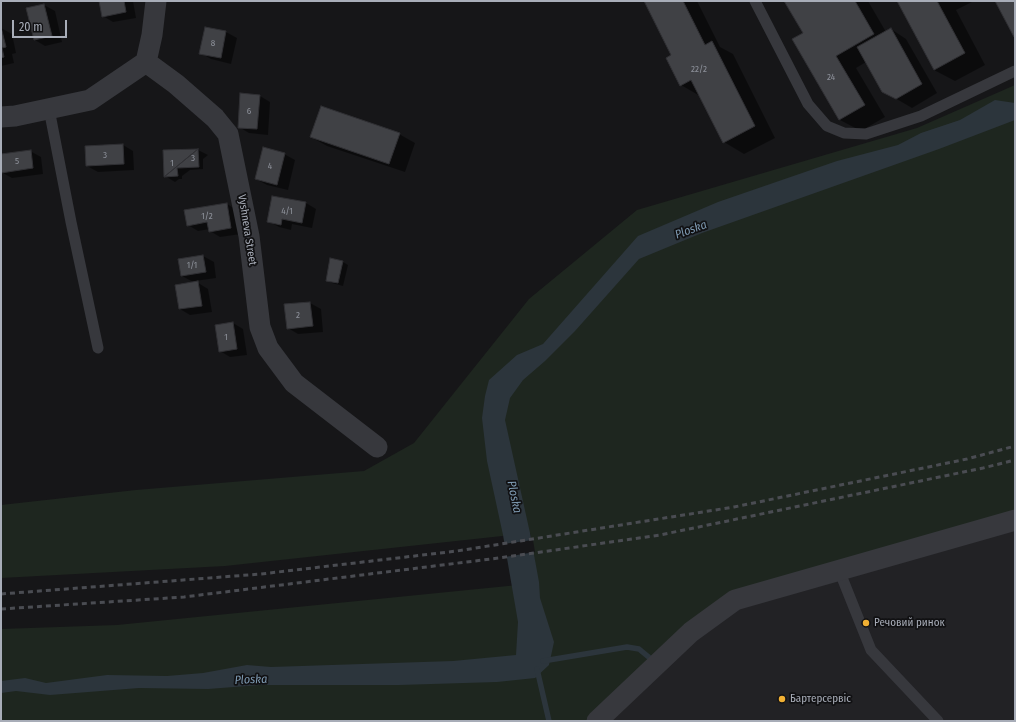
<!DOCTYPE html>
<html>
<head>
<meta charset="utf-8">
<style>
	body { margin:0 }
	#map { position:relative; width:1016px; height:722px; overflow:hidden; background:#161618; font-family:"Fira Sans Condensed",sans-serif }
	canvas { display:block }
	.frame { position:absolute; inset:0; border:2px solid #a8adb8; pointer-events:none }
	.scale { position:absolute; left:12px; top:20px; width:55px; height:18px; box-sizing:border-box; border:2px solid #a8adb8; border-top:0; padding-left:5px; font-size:12px; line-height:14px; white-space:nowrap; color:#a8adb8; -webkit-text-stroke:3px #111113; paint-order:stroke }
</style>
</head>
<body>
<div id="map">
<canvas width="1016" height="722"></canvas>
<div class="frame"></div>
<div class="scale">20 m</div>
</div>
<script>
const g = document.querySelector('canvas').getContext('2d');
g.lineJoin = 'round';
function paint(path, color) { g.fillStyle = color; g.fill(path, 'evenodd'); }
const shape = rows => new Path2D(rows.map(r => 'M' + r).join(''));
function stroke(path, color, width, dash) { g.strokeStyle = color; g.lineWidth = width; g.lineCap = dash ? 'butt' : 'round'; g.setLineDash(dash || []); g.stroke(path); }
function drawText(font, color, halo, rows, align = 'center') {
  g.font = font + ' "Fira Sans Condensed",sans-serif'; g.lineWidth = 3.5; g.setLineDash([]); g.textBaseline = 'middle'; g.strokeStyle = halo; g.fillStyle = color; for (const [text, x, y, turn = 0] of rows) {
    g.save(); g.translate(x, y); g.rotate((+turn || 0) * Math.PI / 180); g.textAlign = isNaN(turn) ? turn : align; if (halo) g.strokeText(text, 0, 0); g.fillText(text, 0, 0); g.restore();
  }
}
paint(shape([
	[1015,529,1015,721,610,721,697,638,738,607]
]), '#222225');
paint(shape([
	[1015,85,1015,520,735,600,597,721,1,721,1,629,117,625,538,583,530,533,225,566,1,578,1,505,136,490,364,471,414,443,529,299,637,210,917,128]
]), '#1e261f');
paint(shape([
	[995,100,1015,103,1015,120,939,149,702,233,639,259,575,331,545,361,523,380,510,398,505,420,530,533,539,582,540,598,554,642,549,665,535,678,497,682,399,685,260,685,208,689,139,688,50,695,16,691,1,693,1,681,25,678,46,683,107,675,167,676,203,673,247,665,271,667,453,661,516,655,518,622,503,535,487,461,482,418,485,396,489,380,517,355,543,344,638,236,718,202,837,161,898,145,921,133,960,120]
]), '#2c353c');
paint(shape([
	[533,540,535,552,505,557,503,544]
]), '#161618');
paint(shape([
	[100,1,133,1,136,18,113,22,103,16],
	[645,1,697,1,720,47,733,54,775,138,744,154,724,142,700,96,681,85,672,55],
	[785,1,868,1,886,32,891,29,906,39,937,93,912,108,883,91,866,62,856,68,885,117,861,131,840,120,793,39,804,33],
	[898,1,974,1,956,10,985,65,955,81,934,70],
	[44,5,55,11,62,42,45,46,35,40,27,8],
	[1,28,12,34,16,53,12,54,14,63,1,66],
	[206,28,226,32,237,38,231,64,211,59,201,53],
	[260,96,270,102,268,135,249,133,239,127],
	[399,134,415,143,405,172,327,146,311,137],
	[123,145,133,151,134,170,98,172,87,166],
	[198,150,208,155,203,159,203,169,190,170,182,176,182,179,179,179,175,182,165,176,164,151],
	[30,151,41,157,43,174,12,178,1,172,1,155],
	[284,154,295,160,288,190,267,185,256,179],
	[306,203,316,209,312,228,292,224,291,230,279,227,268,221],
	[227,204,237,210,241,234,220,237,210,231,210,229,198,231,188,225],
	[203,256,214,262,216,278,195,281,208,289,212,312,190,315,180,309,195,283,182,276],
	[331,259,343,262,348,265,343,286,332,283,327,280],
	[310,303,321,309,323,332,298,334,288,328,285,305],
	[233,323,243,329,247,355,230,357,220,351]
]), '#0007');
stroke(shape([
	[543,661,627,647,639,649,651,659],
	[537,669,549,721]
]), '#2c353c', 5.5);
const building = shape([
	[99,1,124,1,126,12,102,17,99,1],
	[644,1,683,1,705,45,712,41,755,126,723,143,691,80,680,86,666,58,671,55,644,1],
	[784,1,855,1,874,34,836,56,865,105,839,120,792,39,803,33,784,1],
	[897,1,937,1,965,53,934,70,897,1],
	[995,1,1015,1,1015,36,1014,37,995,1],
	[44,4,52,36,34,40,26,8,44,4],
	[1,27,6,47,2,48,4,57,1,58,1,27],
	[205,27,226,31,221,58,199,54,205,27],
	[891,28,922,84,896,99,882,92,857,47,891,28],
	[240,93,260,95,257,129,238,128,240,93],
	[321,106,400,133,389,164,310,137,321,106],
	[123,144,124,164,86,166,85,146,123,144],
	[263,147,285,153,277,185,255,179,263,147],
	[198,149,199,167,177,168,178,176,164,177,198,149],
	[198,149,164,177,163,150,198,149],
	[31,150,33,168,1,173,1,154,31,150],
	[272,196,306,202,302,223,282,219,281,225,267,222,272,196],
	[227,203,231,228,209,232,207,222,187,226,184,210,227,203],
	[203,255,206,272,181,276,178,259,203,255],
	[330,258,343,261,338,283,326,281,330,258],
	[198,281,202,306,179,309,175,285,198,281],
	[310,302,313,326,287,329,284,304,310,302],
	[233,322,237,349,219,352,215,325,233,322]
]);
paint(building, '#404145');
stroke(building, '#303034', 1);
stroke(shape([
	[755,1,808,104,827,126,844,133,866,134,921,116,1015,71],
	[49,109,71,222,98,348],
	[839,570,871,650,938,721]
]), '#37383d', 11);
stroke(shape([
	[156,1,152,35,146,62,176,84,215,118,228,134,249,236,260,327,268,348,294,383,377,447],
	[1,117,15,116,90,100,146,62],
	[597,721,691,632,735,600,1015,520]
]), '#37383d', 21);
stroke(shape([
	[1,594,261,574,457,551,734,507,967,459,1015,446],
	[1,609,184,597,499,558,660,535,983,468,1015,460]
]), '#4a4c52', 3, [5, 4]);
for (const [x, y, r, color] of [
	[866,623,4,"#f2b134"],
	[782,699,4,"#f2b134"]
]) { const dot = new Path2D(); dot.arc(x, y, r, 0, 2 * Math.PI); g.fillStyle = color; g.fill(dot); stroke(dot, '#111113', 1.5); }
drawText('9px', '#8e929b', null, [
	["8",213,43],
	["22/2",699,69],
	["24",831,77],
	["6",249,111],
	["3",105,155],
	["3",193,158],
	["5",17,161],
	["1",172,163],
	["4",270,166],
	["4/1",287,211],
	["1/2",207,216],
	["1/1",192,265],
	["2",298,315],
	["1",226,337]
]);
drawText('11px', '#a8adb8', '#111113', [
	["Vyshneva Street",247,230,81]
]);
drawText('11px', '#a8adb8', '#111113', [
	["Речовий ринок",874,623],
	["Бартерсервіс",790,699]
], 'left');
drawText('italic 12px', '#7f9bb3', '#111113', [
	["Ploska",691,230,-20],
	["Ploska",514,497,79],
	["Ploska",251,680,-2]
]);
</script>
</body>
</html>
